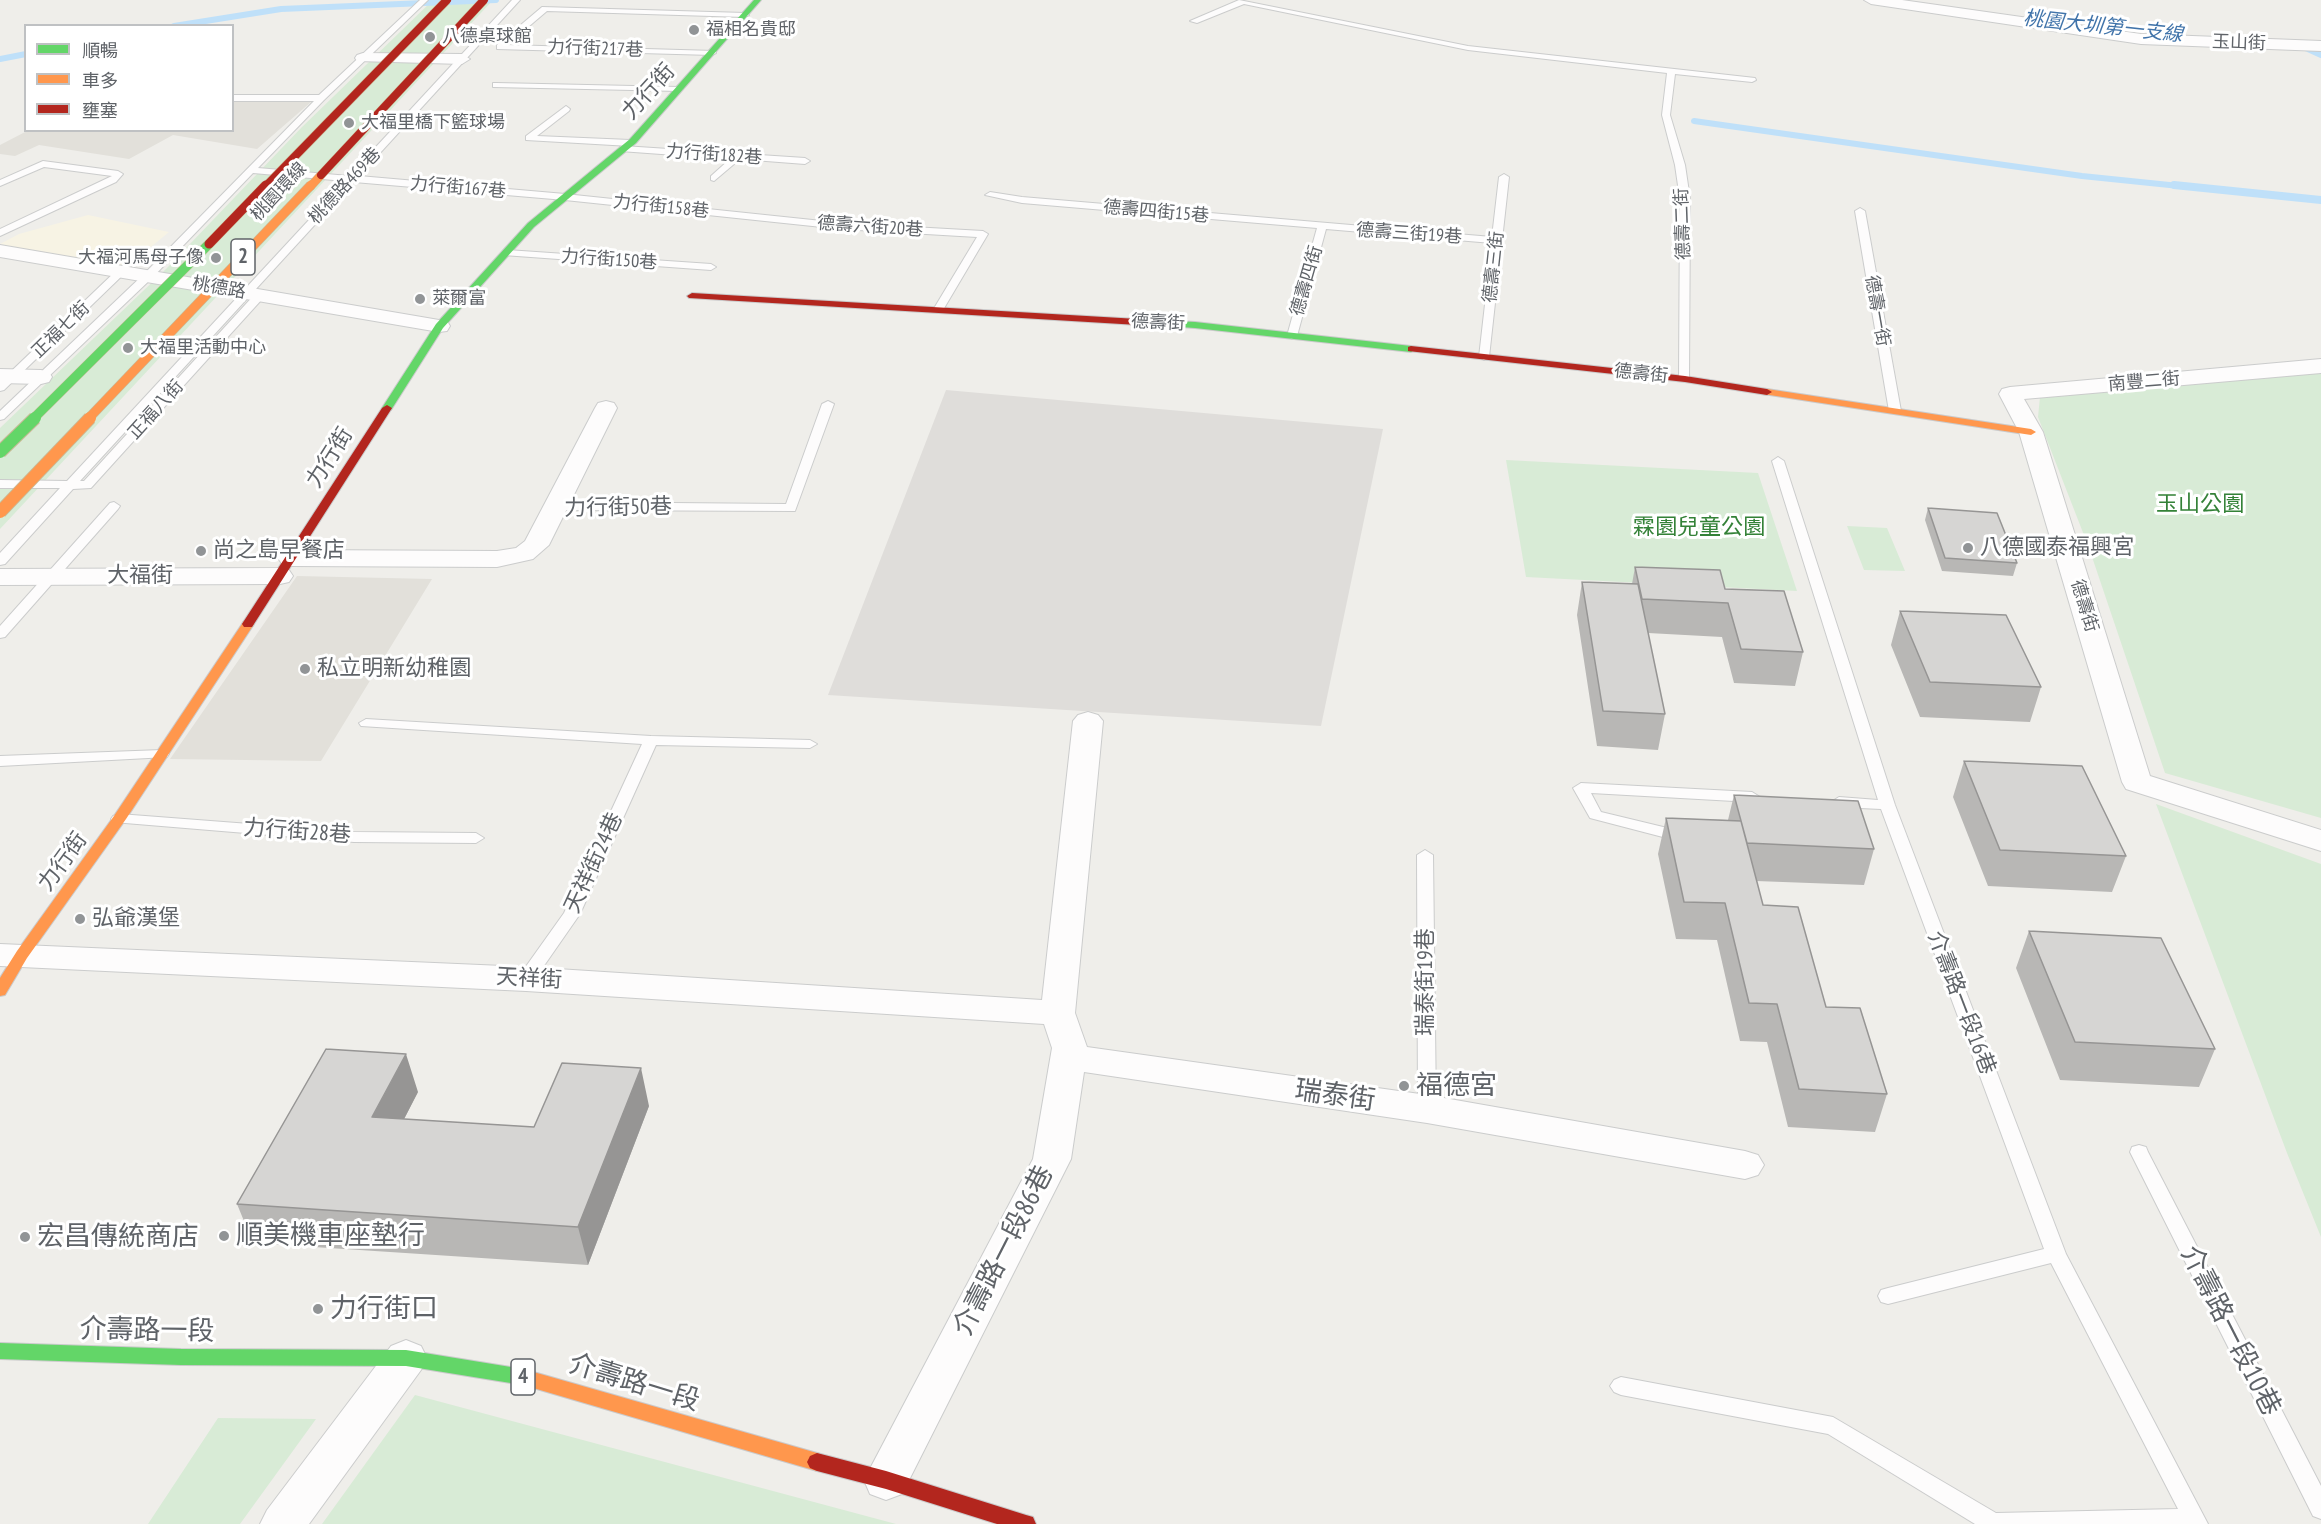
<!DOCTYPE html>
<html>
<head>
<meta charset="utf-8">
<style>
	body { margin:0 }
	#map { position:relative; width:2321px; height:1524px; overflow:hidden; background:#efeeea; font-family:"PT Sans Narrow","Noto Sans TC",sans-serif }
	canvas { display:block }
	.legend { position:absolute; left:24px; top:24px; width:210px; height:108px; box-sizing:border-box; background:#fff; border:2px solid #bfc1c3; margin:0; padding:8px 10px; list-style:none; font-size:18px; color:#5f6368 }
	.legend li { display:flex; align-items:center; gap:12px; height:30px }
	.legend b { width:30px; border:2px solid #bfc1c3 }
</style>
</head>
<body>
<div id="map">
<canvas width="2321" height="1524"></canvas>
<ul class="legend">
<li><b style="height:8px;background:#63d668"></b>順暢</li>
<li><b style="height:8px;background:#ff974d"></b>車多</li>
<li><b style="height:8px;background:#b3261e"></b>壅塞</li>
</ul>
</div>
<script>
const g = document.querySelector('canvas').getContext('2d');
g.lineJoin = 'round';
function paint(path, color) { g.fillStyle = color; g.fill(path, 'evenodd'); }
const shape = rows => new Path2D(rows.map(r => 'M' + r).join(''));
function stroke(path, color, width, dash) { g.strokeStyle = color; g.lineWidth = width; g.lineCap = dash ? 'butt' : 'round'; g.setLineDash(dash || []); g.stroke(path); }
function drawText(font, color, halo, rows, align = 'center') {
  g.font = font + ' "PT Sans Narrow","Noto Sans TC",sans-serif'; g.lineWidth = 6; g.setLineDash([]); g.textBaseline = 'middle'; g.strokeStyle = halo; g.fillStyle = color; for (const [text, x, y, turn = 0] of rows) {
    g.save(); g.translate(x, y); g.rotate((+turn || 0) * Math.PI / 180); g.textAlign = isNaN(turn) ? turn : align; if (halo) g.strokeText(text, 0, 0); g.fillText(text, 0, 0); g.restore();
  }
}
paint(shape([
	[88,215,169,232,122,271,0,244,19,234]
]), '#f7f3e4');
paint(shape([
	[946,390,1383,429,1321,726,828,695]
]), '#dfddda');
paint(shape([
	[233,102,311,102,257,149,173,135,129,159,39,145,15,156,0,154,0,145,27,131,232,130],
	[297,576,432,579,321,761,170,759]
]), '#e2e0da');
paint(shape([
	[433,0,493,0,0,529,0,428,166,269,302,127],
	[2321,372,2321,818,2165,773,2089,548,2038,417,2040,397],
	[1506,460,1758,473,1797,591,1526,577],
	[1847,526,1887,528,1905,571,1864,570],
	[2156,804,2321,864,2321,1237,2287,1153],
	[415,1395,896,1524,322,1524],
	[218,1418,316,1419,240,1524,148,1524]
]), '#d8ebd6');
stroke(shape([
	[174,26,281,9,496,0],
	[2299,45,2321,55],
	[0,59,26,54],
	[1694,121,2082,176,2189,187]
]), '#bfe0f9', 6);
stroke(shape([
	[2174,185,2321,200]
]), '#bfe0f9', 8);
const lane = shape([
	[420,0,428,0,324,100,258,168,349,176,512,0,520,0,359,176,565,194,841,223,983,231,988,234,943,310,938,313,933,310,977,237,841,229,565,200,354,182,80,481,84,481,256,293,264,293,264,297,91,488,73,489,5,564,0,565,0,553,60,488,0,488,0,480,67,481,345,181,253,173,152,278,4,419,0,420,0,411,144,274,314,101,232,101,232,95,319,95,420,0],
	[1239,0,1468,46,1755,78,1756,80,1752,82,1675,74,1670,115,1685,165,1690,199,1689,381,1681,381,1679,379,1680,199,1675,165,1662,115,1667,73,1468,50,1244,4,1197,23,1190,21,1239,0],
	[542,7,745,13,749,15,745,17,547,11,507,45,715,51,716,53,712,55,497,49,497,45,542,7],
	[496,83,679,87,683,89,679,91,493,87,493,83,496,83],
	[566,106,570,109,569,111,537,136,630,140,634,143,630,146,526,140,526,136,566,106],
	[623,146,805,158,810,161,805,164,740,159,714,181,711,180,711,176,730,159,620,151,620,147,623,146],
	[43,161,118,171,123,174,116,182,0,236,0,229,112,176,44,167,0,186,0,180,43,161],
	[1504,174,1509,177,1489,357,1484,360,1479,357,1492,243,1326,229,1297,336,1292,339,1287,336,1317,228,1022,203,985,195,990,192,1022,197,1492,237,1499,177,1504,174],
	[1860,208,1865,211,1901,411,1895,414,1889,411,1855,211,1860,208],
	[507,250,711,264,716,267,711,270,503,255,502,253,507,250],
	[118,269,127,271,4,390,0,391,0,382,118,269],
	[828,401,834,404,795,511,556,510,550,506,556,502,786,504,822,404,828,401],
	[1778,457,1784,461,1895,805,2066,1254,2208,1524,1975,1524,1828,1434,1621,1395,1614,1392,1610,1386,1614,1380,1621,1377,1833,1417,1996,1513,2178,1509,2051,1263,1888,1304,1881,1302,1878,1296,1881,1290,1888,1288,2044,1249,1881,809,1839,807,1831,802,1839,797,1878,800,1772,461,1778,457],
	[114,502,120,506,118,509,5,637,0,638,0,626,110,503,114,502],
	[366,719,651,736,810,740,817,744,810,748,656,745,580,914,532,983,526,985,520,983,517,979,564,913,642,744,361,726,359,723,366,719],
	[162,750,167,751,169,754,167,757,0,766,0,756,162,750],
	[1581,783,1752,792,1760,797,1752,802,1591,793,1601,812,1688,833,1690,837,1688,841,1682,842,1590,818,1573,788,1581,783],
	[119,814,354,832,476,833,484,838,476,843,354,842,113,822,111,819,113,816,119,814],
	[1425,850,1433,855,1436,1109,1434,1114,1427,1116,1420,1114,1418,1109,1417,855,1425,850],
	[2139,1145,2146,1147,2148,1152,2321,1486,2321,1519,2313,1516,2130,1152,2132,1147,2139,1145]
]);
const street = shape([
	[1864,0,1902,0,2141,34,2321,41,2321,51,2141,44,1871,4,1864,0],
	[363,53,462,54,470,59,462,64,357,61,355,58,357,55,363,53],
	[0,245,439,320,447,321,450,326,447,331,439,332,0,257,0,245],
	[2321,359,2321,373,2024,399,2043,432,2150,776,2321,830,2321,851,2126,789,2122,782,2019,432,1999,394,2002,389,2010,387,2321,359],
	[0,369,41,370,49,372,52,377,49,382,41,384,0,383,0,369],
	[606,401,614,403,617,408,549,545,533,559,497,567,291,566,282,564,278,558,282,552,291,550,497,551,516,548,525,541,595,408,598,403,606,401],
	[280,568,289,570,293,576,289,582,280,584,0,585,0,569,280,568],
	[1088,712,1098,715,1103,721,1075,1013,1087,1047,1427,1095,1745,1151,1758,1155,1764,1165,1758,1175,1745,1179,1427,1123,1084,1072,1071,1159,902,1494,886,1500,870,1494,864,1480,1033,1159,1052,1048,1044,1024,526,991,0,966,0,944,526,967,1042,1000,1073,721,1078,715,1088,712],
	[406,1340,421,1346,427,1358,421,1370,309,1524,260,1524,267,1510,391,1346,406,1340]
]);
const fast = shape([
	[754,0,761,0,636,143,534,227,443,328,391,410,383,410,382,408,436,324,528,223,630,139,754,0],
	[1138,319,1195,322,1411,346,1416,349,1411,352,1195,328,1135,324,1135,320,1138,319],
	[0,1343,181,1349,406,1350,523,1369,530,1371,533,1377,530,1383,523,1385,406,1366,181,1365,0,1359,0,1343]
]);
const slow = shape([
	[1767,389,2031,429,2036,432,2031,435,1763,394,1763,390,1767,389],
	[248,620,254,624,126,819,27,958,5,995,0,996,0,978,17,951,114,816,244,621,248,620],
	[523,1369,817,1453,824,1456,827,1462,824,1468,817,1471,523,1385,516,1383,513,1377,516,1371,523,1369]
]);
const jam = shape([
	[692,293,1138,319,1143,322,1138,325,689,298,687,296,692,293],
	[1411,346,1685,376,1767,389,1772,392,1767,395,1685,382,1408,351,1408,347,1411,346],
	[387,405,392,408,254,624,252,627,244,627,242,624,382,408,387,405],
	[817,1453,886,1471,1026,1515,1033,1517,1036,1524,997,1524,886,1489,817,1471,810,1468,807,1462,810,1456,817,1453]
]);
stroke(lane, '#cbcccc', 2);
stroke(street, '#cbcccc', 2);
stroke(fast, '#cacacb', 2);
stroke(slow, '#cacacb', 2);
stroke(jam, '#cacacb', 2);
paint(lane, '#fdfcfc');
paint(street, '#fdfcfc');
paint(fast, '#63d668');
paint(slow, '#ff974d');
paint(jam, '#b3261e');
const fastBridgeFar1 = shape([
	[33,419,209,244]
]);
const fastBridge = shape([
	[0,452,35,418]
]);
const slowBridgeFar2 = shape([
	[310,187,321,175]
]);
const slowBridgeFar1 = shape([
	[88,419,311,185]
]);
const slowBridge = shape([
	[0,512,90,418]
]);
const jamBridgeFar1 = shape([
	[321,175,484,0],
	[265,187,447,0]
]);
const jamBridge = shape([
	[209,244,266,185]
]);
stroke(fastBridgeFar1, '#c8b996', 10, []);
stroke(fastBridge, '#c8b996', 14, []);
stroke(slowBridgeFar2, '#c8b996', 9, []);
stroke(slowBridgeFar1, '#c8b996', 10, []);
stroke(slowBridge, '#c8b996', 14, []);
stroke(jamBridgeFar1, '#c8b996', 9, []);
stroke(jamBridge, '#c8b996', 10, []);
stroke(fastBridgeFar1, '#63d668', 9);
stroke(fastBridge, '#63d668', 12);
stroke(slowBridgeFar2, '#ff974d', 8);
stroke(slowBridgeFar1, '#ff974d', 9);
stroke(slowBridge, '#ff974d', 12);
stroke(jamBridgeFar1, '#b3261e', 8);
stroke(jamBridge, '#b3261e', 9);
paint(shape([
	[1928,508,2017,563,2013,576,1942,571,1925,520],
	[1635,567,1725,589,1803,652,1795,686,1734,683,1722,637,1648,633,1665,714,1658,750,1597,746,1577,615,1582,582,1632,584],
	[1900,611,2041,687,2030,722,1920,717,1891,645],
	[1964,761,2126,856,2112,892,1988,886,1953,797],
	[1734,795,1874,849,1864,885,1756,881,1763,905,1826,1007,1887,1094,1875,1132,1788,1127,1767,1042,1740,1041,1717,940,1676,939,1658,854,1666,818,1728,820],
	[2029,931,2215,1049,2199,1087,2060,1080,2016,968],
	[418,1092,404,1119,534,1127,649,1106,588,1265,253,1243,237,1204]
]), '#b8b7b5');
paint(shape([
	[406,1054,418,1092,385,1156,372,1117],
	[641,1068,649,1106,588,1265,578,1227]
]), '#969594');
const building = shape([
	[1928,508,1997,513,2017,563,1945,558,1928,508],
	[1635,567,1720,570,1725,589,1784,591,1803,652,1741,649,1728,603,1642,599,1635,567],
	[1582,582,1638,584,1665,714,1603,711,1582,582],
	[1900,611,2006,615,2041,687,1930,682,1900,611],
	[1964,761,2082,766,2126,856,2000,850,1964,761],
	[1734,795,1858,801,1874,849,1747,843,1734,795],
	[1666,818,1741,821,1763,905,1798,907,1826,1007,1860,1008,1887,1094,1799,1089,1777,1004,1749,1003,1725,903,1684,902,1666,818],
	[2029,931,2161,938,2215,1049,2075,1042,2029,931],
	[326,1049,406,1054,372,1117,534,1127,562,1063,641,1068,578,1227,237,1204,326,1049]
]);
paint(building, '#d6d5d3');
stroke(building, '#969594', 1.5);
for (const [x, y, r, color] of [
	[694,30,6,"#919496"],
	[430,37,6,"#919496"],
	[349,123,6,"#919496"],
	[216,258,6,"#919496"],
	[420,299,6,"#919496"],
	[128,348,6,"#919496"],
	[1968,548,6,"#919496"],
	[201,551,6,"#919496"],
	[305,669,6,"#919496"],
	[80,919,6,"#919496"],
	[1404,1086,6,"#919496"],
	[224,1236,6,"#919496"],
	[25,1237,6,"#919496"],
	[318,1309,6,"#919496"]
]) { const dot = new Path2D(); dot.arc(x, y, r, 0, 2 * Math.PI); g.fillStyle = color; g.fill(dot); stroke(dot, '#fff', 2); }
drawText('18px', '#5f6368', '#fff', [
	["福相名貴邸",706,30],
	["八德桌球館",442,37],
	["大福里橋下籃球場",361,123],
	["大福河馬母子像",204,258,"right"],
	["萊爾富",432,299],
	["大福里活動中心",140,348]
], 'left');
drawText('18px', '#5f6368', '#fff', [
	["玉山街",2239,43,2],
	["力行街217巷",595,49,2],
	["力行街182巷",714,155,4],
	["桃德路469巷",345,186,-47],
	["力行街167巷",458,188,5],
	["桃園環線",279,192,-47],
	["力行街158巷",661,207,6],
	["德壽四街15巷",1156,212,5],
	["德壽二街",1683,224,-92],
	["德壽六街20巷",870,227,4],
	["德壽三街19巷",1409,234,4],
	["力行街150巷",609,260,4],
	["德壽三街",1494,267,-84],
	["德壽四街",1307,281,-74],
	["桃德路",219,288,10],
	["德壽一街",1877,311,80],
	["德壽街",1158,323,3],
	["正福七街",61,330,-44],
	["德壽街",1641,374,6],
	["南豐二街",2144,382,-5],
	["正福八街",156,410,-48],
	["德壽街",2084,606,73]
]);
drawText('italic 20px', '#4174aa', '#fff', [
	["桃園大圳第一支線",2103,27,6]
]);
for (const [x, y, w] of [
	[243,257,24],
	[523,1377,24]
]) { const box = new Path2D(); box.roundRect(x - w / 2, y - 18, w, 36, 4.5); g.fillStyle = '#fff'; g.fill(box); stroke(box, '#5f6368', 1.5); }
drawText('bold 21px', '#5f6368', null, [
	["2",243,257],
	["4",523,1377]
]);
drawText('22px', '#5f6368', '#fff', [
	["力行街",649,92,-48],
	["力行街",330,458,-58],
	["力行街50巷",618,508,-1],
	["大福街",140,576],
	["力行街28巷",297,832,4],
	["力行街",63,862,-54],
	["天祥街24巷",594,863,-65],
	["天祥街",529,979,3],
	["瑞泰街19巷",1426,982,-90],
	["介壽路一段16巷",1961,1003,69]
]);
drawText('22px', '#348238', '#fff', [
	["玉山公園",2200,505],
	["霖園兒童公園",1699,528]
]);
drawText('22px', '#5f6368', '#fff', [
	["八德國泰福興宮",1980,548],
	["尚之島早餐店",213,551],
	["私立明新幼稚園",317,669],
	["弘爺漢堡",92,919]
], 'left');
drawText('27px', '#5f6368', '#fff', [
	["福德宮",1416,1086],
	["順美機車座墊行",236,1236],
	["宏昌傳統商店",37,1237],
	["力行街口",330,1309]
], 'left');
drawText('27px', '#5f6368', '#fff', [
	["瑞泰街",1335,1096,8],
	["介壽路一段86巷",1004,1251,-63],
	["介壽路一段",147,1331,1],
	["介壽路一段10巷",2230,1331,63],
	["介壽路一段",634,1383,17]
]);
</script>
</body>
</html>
